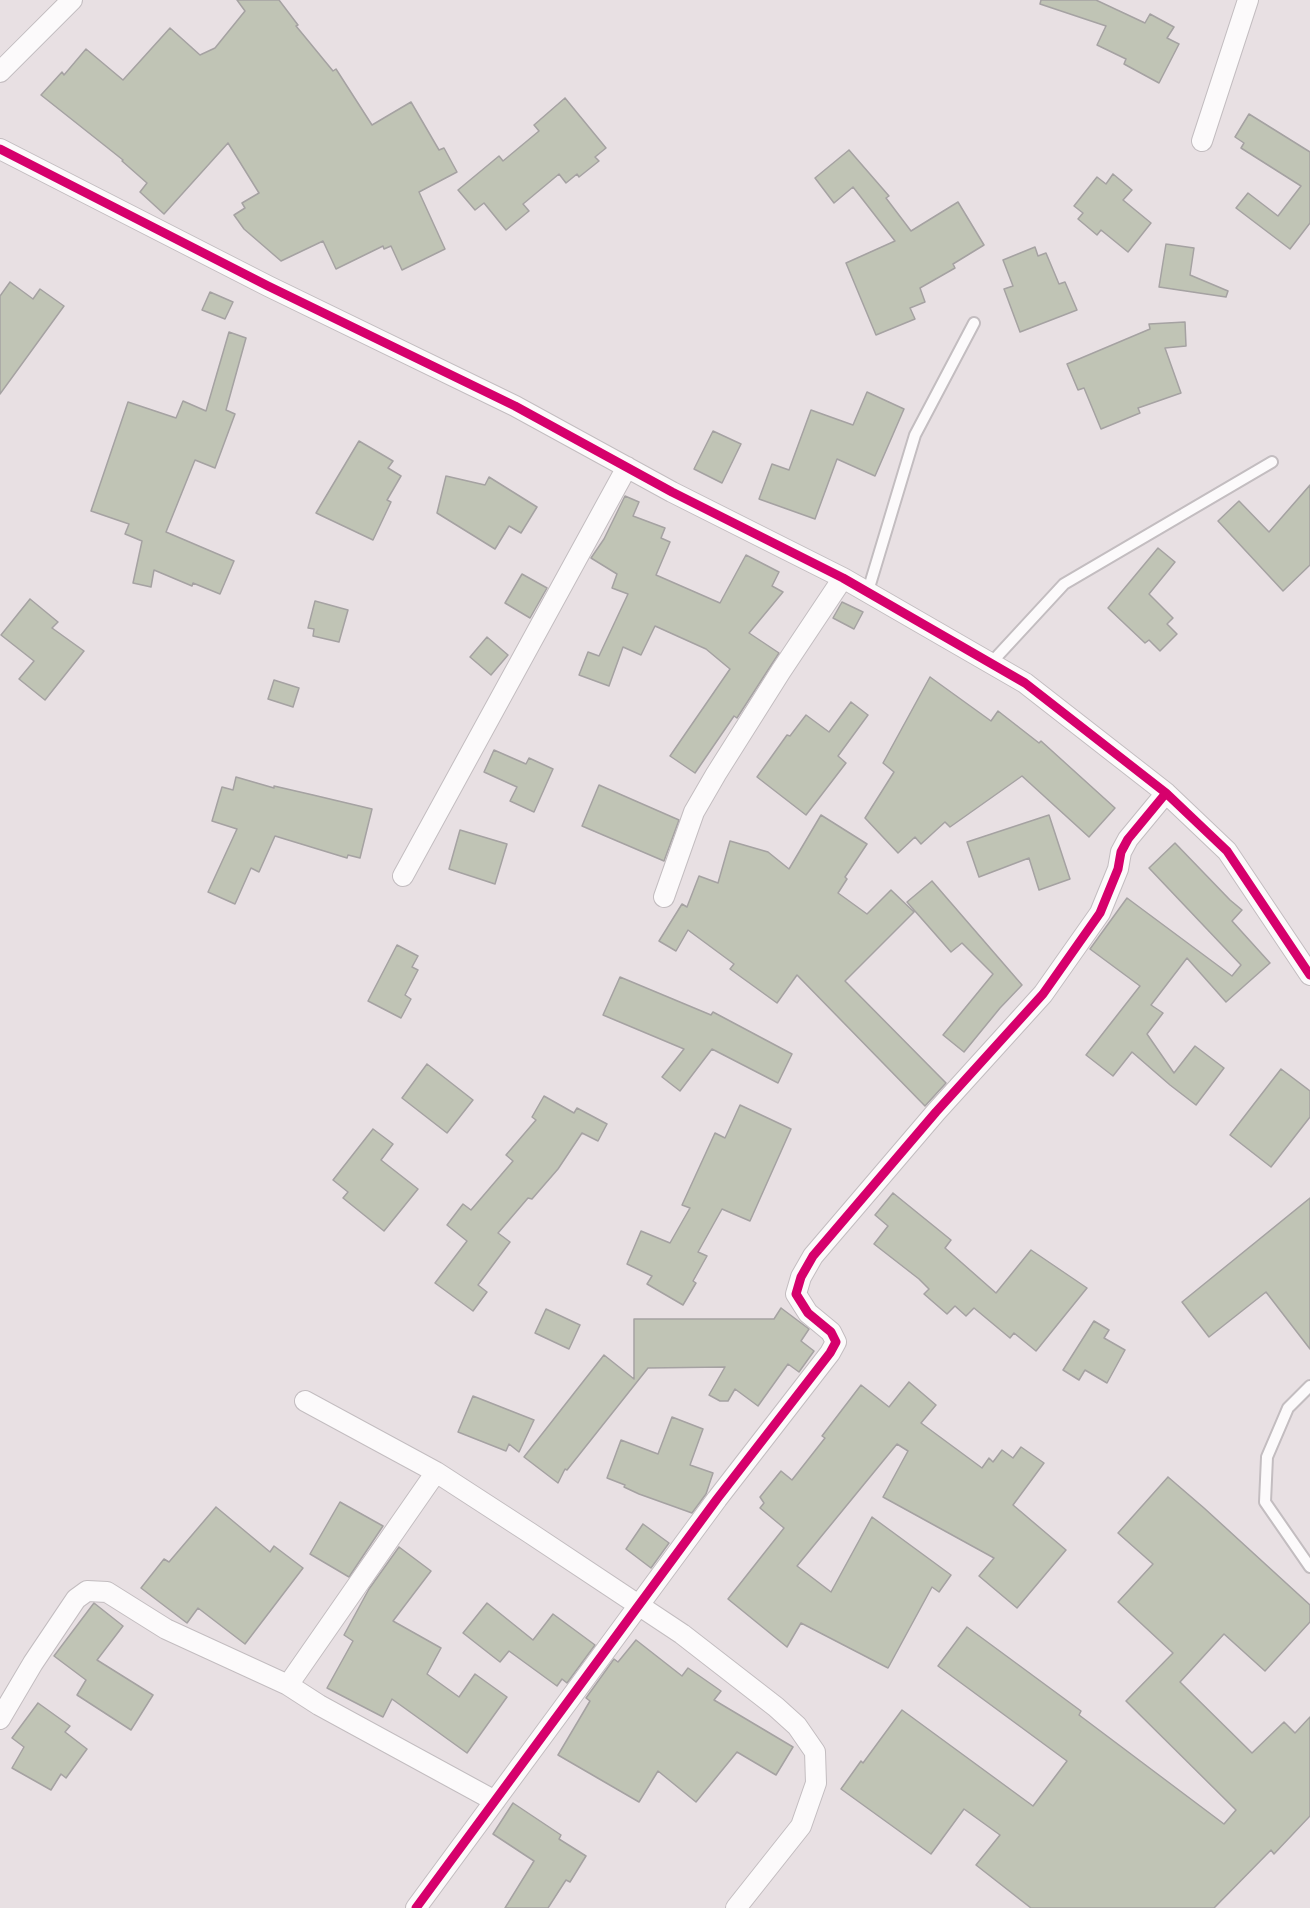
<!DOCTYPE html>
<html>
<head>
<meta charset="utf-8">
<style>
	body { margin:0 }
	canvas { display:block; background:#e8e0e3 }
</style>
</head>
<body>
<canvas width="1310" height="1908"></canvas>
<script>
const g = document.querySelector('canvas').getContext('2d');
g.lineJoin = 'round';
function paint(path, color) { g.fillStyle = color; g.fill(path, 'evenodd'); }
const shape = rows => new Path2D(rows.map(r => 'M' + r).join(''));
function stroke(path, color, width, dash) { g.strokeStyle = color; g.lineWidth = width; g.lineCap = dash ? 'butt' : 'round'; g.setLineDash(dash || []); g.stroke(path); }
const building = shape([
	[237,0,279,0,298,25,296,26,333,71,336,69,372,125,411,102,439,150,444,148,457,172,419,192,445,249,402,270,391,246,384,249,383,246,336,269,323,241,281,261,244,229,234,215,245,208,242,203,259,193,228,143,164,214,140,192,147,183,122,161,123,160,41,95,62,72,64,75,86,49,123,80,170,28,200,55,215,48,245,11,237,0],
	[1041,0,1096,0,1145,23,1150,14,1174,27,1167,38,1179,44,1159,83,1124,64,1126,59,1097,45,1106,26,1040,4,1041,0],
	[565,98,606,148,595,157,599,161,579,177,577,174,566,183,559,174,523,204,529,211,506,230,484,203,475,210,458,190,499,156,503,161,539,131,534,125,565,98],
	[1249,114,1310,152,1310,223,1290,249,1236,208,1248,193,1278,216,1301,186,1241,148,1244,143,1235,137,1249,114],
	[849,150,889,196,886,198,911,231,958,202,984,245,953,264,955,268,920,288,925,302,910,308,915,319,876,335,846,263,895,241,853,187,834,203,815,178,849,150],
	[1113,174,1132,190,1123,200,1151,223,1128,252,1101,230,1097,235,1078,219,1083,213,1074,206,1097,177,1106,184,1113,174],
	[1166,244,1194,248,1190,275,1228,291,1226,297,1159,287,1166,244],
	[1035,247,1038,256,1046,253,1059,284,1065,282,1077,310,1020,332,1004,289,1013,286,1003,260,1035,247],
	[10,282,33,299,40,289,64,306,0,394,0,296,10,282],
	[210,292,233,302,225,319,202,310,210,292],
	[1185,322,1186,346,1165,348,1181,393,1138,408,1140,413,1101,429,1084,388,1078,390,1067,364,1150,329,1149,324,1185,322],
	[229,332,246,338,226,410,235,414,215,468,195,460,166,532,234,561,220,594,193,583,192,586,154,570,151,587,133,583,142,541,125,534,129,524,91,511,128,402,176,418,183,401,206,411,229,332],
	[867,392,904,409,875,476,837,459,815,519,759,499,772,464,789,470,811,410,853,425,867,392],
	[713,431,741,444,722,483,694,469,713,431],
	[359,441,393,461,388,468,401,476,387,500,391,502,373,540,316,513,359,441],
	[446,476,485,485,489,477,537,507,521,533,509,526,495,549,437,513,446,476],
	[1310,485,1310,565,1283,591,1218,521,1239,501,1269,532,1310,485],
	[625,496,639,502,633,516,665,528,661,538,670,542,656,575,720,603,746,555,779,572,772,586,783,592,749,633,779,653,737,718,734,716,695,773,670,756,730,669,706,649,655,626,641,655,623,647,609,686,579,675,588,652,599,656,628,594,612,588,617,574,591,558,604,539,625,496],
	[1158,548,1175,562,1149,594,1173,618,1167,624,1177,634,1160,651,1149,640,1145,643,1108,608,1158,548],
	[522,574,547,588,530,618,505,603,522,574],
	[30,599,58,622,52,628,84,651,45,700,19,679,34,661,1,635,30,599],
	[315,601,348,610,339,642,313,636,314,629,308,628,315,601],
	[842,602,863,612,854,629,833,618,842,602],
	[487,637,508,655,491,675,470,657,487,637],
	[930,677,991,721,998,711,1039,743,1041,741,1115,808,1089,837,1022,776,950,827,945,822,921,844,915,837,898,853,865,818,894,772,883,763,930,677],
	[274,680,299,688,293,707,268,699,274,680],
	[851,702,868,715,838,756,846,763,806,815,757,777,787,735,790,736,806,715,829,732,851,702],
	[494,750,526,764,529,758,553,769,534,812,510,801,517,787,484,772,494,750],
	[236,777,274,788,274,786,313,795,372,809,360,858,348,855,347,858,275,836,259,872,251,868,235,904,208,892,237,829,212,821,222,787,233,790,236,777],
	[599,785,679,820,664,861,582,826,599,785],
	[821,815,867,844,845,877,847,879,838,893,867,914,891,890,914,912,845,981,946,1083,925,1106,797,975,777,1003,730,969,734,964,688,930,676,951,659,941,682,904,687,907,699,876,718,883,730,841,768,852,789,869,821,815],
	[1049,815,1070,879,1039,890,1029,858,979,877,967,842,1049,815],
	[460,830,507,844,495,884,449,869,460,830],
	[1175,843,1230,900,1242,910,1232,921,1270,963,1226,1002,1187,958,1151,1005,1163,1013,1147,1034,1174,1073,1195,1046,1224,1068,1196,1105,1170,1085,1132,1052,1113,1076,1086,1055,1140,986,1090,949,1127,898,1232,976,1241,965,1149,868,1175,843],
	[932,881,1022,985,1000,1008,964,1052,943,1035,993,974,962,943,951,952,907,902,932,881],
	[397,945,418,956,412,967,418,970,405,995,411,999,401,1018,368,1001,397,945],
	[620,977,711,1015,713,1012,792,1054,778,1083,712,1049,680,1091,662,1077,684,1049,603,1015,620,977],
	[427,1064,473,1100,447,1133,402,1098,427,1064],
	[1281,1069,1310,1091,1310,1117,1271,1167,1230,1135,1281,1069],
	[544,1096,574,1113,577,1108,607,1124,598,1141,582,1133,558,1169,532,1199,528,1198,498,1233,510,1242,478,1285,487,1292,473,1311,435,1283,467,1241,447,1225,463,1204,471,1210,513,1161,506,1155,536,1120,532,1117,544,1096],
	[740,1105,791,1129,750,1221,722,1209,698,1252,707,1256,693,1281,696,1283,683,1305,647,1284,652,1276,627,1264,641,1231,670,1243,690,1208,682,1205,715,1133,725,1138,740,1105],
	[373,1129,393,1144,381,1160,418,1189,384,1231,343,1198,348,1192,333,1180,373,1129],
	[893,1193,951,1240,945,1248,996,1293,1031,1250,1087,1288,1036,1351,1014,1333,1010,1338,974,1308,966,1316,955,1306,947,1314,924,1294,929,1289,919,1279,874,1244,888,1226,875,1215,893,1193],
	[1310,1198,1310,1349,1266,1292,1209,1337,1182,1302,1310,1198],
	[781,1308,809,1329,801,1341,814,1351,799,1372,788,1364,758,1406,735,1389,728,1401,720,1401,709,1395,725,1367,648,1368,567,1470,565,1469,558,1483,524,1457,604,1355,634,1379,634,1319,774,1319,781,1308],
	[546,1309,580,1325,569,1349,535,1333,546,1309],
	[1094,1321,1109,1330,1104,1338,1125,1350,1107,1383,1085,1370,1079,1380,1063,1370,1094,1321],
	[909,1382,936,1405,921,1423,982,1468,989,1458,993,1462,1002,1450,1013,1458,1021,1447,1044,1463,1013,1505,1066,1550,1017,1608,979,1576,994,1558,883,1497,908,1451,897,1444,797,1566,831,1592,872,1517,951,1575,939,1592,932,1587,888,1668,801,1623,787,1647,728,1599,784,1528,760,1508,764,1503,760,1497,781,1471,792,1480,825,1438,822,1436,861,1385,889,1407,909,1382],
	[473,1396,534,1420,519,1452,509,1444,506,1451,458,1432,473,1396],
	[672,1417,703,1429,690,1465,713,1473,706,1494,692,1513,639,1494,624,1487,625,1485,607,1478,621,1440,658,1454,672,1417],
	[1168,1477,1204,1508,1310,1605,1310,1622,1265,1671,1224,1634,1180,1682,1252,1753,1284,1722,1295,1733,1310,1717,1310,1816,1274,1854,1271,1850,1214,1908,1031,1908,976,1865,1000,1835,964,1809,931,1854,841,1789,861,1761,863,1763,902,1710,1033,1806,1067,1761,938,1666,967,1627,1081,1711,1079,1715,1224,1824,1236,1810,1126,1701,1173,1653,1118,1602,1153,1564,1118,1533,1168,1477],
	[340,1502,383,1526,349,1577,310,1554,340,1502],
	[216,1507,270,1552,274,1546,303,1568,245,1644,198,1608,187,1623,141,1588,164,1559,169,1562,216,1507],
	[643,1524,669,1543,651,1568,626,1549,643,1524],
	[399,1547,431,1571,393,1621,441,1648,427,1674,459,1697,475,1674,507,1697,467,1753,392,1699,383,1717,327,1688,353,1641,344,1635,369,1589,399,1547],
	[94,1603,123,1626,97,1660,153,1695,131,1730,77,1695,86,1680,54,1656,94,1603],
	[487,1603,533,1640,553,1614,595,1645,567,1683,562,1679,557,1686,509,1651,500,1662,463,1633,487,1603],
	[636,1640,682,1676,688,1668,721,1691,714,1700,793,1747,776,1775,737,1752,696,1802,658,1771,639,1802,558,1755,590,1701,586,1698,614,1659,618,1662,636,1640],
	[38,1703,70,1726,65,1732,87,1749,66,1778,61,1774,51,1790,12,1768,24,1747,12,1738,38,1703],
	[513,1803,561,1835,559,1839,586,1856,570,1882,566,1880,548,1908,505,1908,534,1861,493,1834,513,1803]
]);
paint(building, '#c0c4b5');
stroke(building, '#a5a2a2', 1.5);
const lane = shape([
	[868,591,915,435,974,323],
	[991,663,1064,584,1272,462],
	[1310,1386,1288,1408,1267,1457,1265,1502,1310,1567]
]);
const street = shape([
	[0,72,72,0],
	[1202,141,1248,0],
	[0,149,268,286,515,406,672,492,843,578,1025,683,1166,793,1227,851,1310,975],
	[403,876,627,467],
	[664,897,694,812,716,774,781,671,843,578],
	[305,1401,436,1472,530,1533,682,1634,776,1707,797,1726,815,1752,816,1783,801,1826,736,1908],
	[288,1685,436,1472],
	[0,1719,33,1663,76,1599,87,1591,107,1592,166,1629,288,1685,319,1705,495,1801],
	[416,1908,717,1499,830,1353,836,1342,831,1332,808,1313,796,1294,801,1277,813,1256,936,1112,1043,994,1100,913,1118,869,1121,852,1128,839,1166,793]
]);
stroke(lane, '#c3bdc0', 14);
stroke(street, '#c3bdc0', 22);
stroke(lane, '#fcfafb', 10);
stroke(street, '#fcfafb', 20);
stroke(shape([
	[0,149,268,286,515,406,672,492,843,578,1025,683,1166,793,1227,851,1310,975],
	[416,1908,717,1499,830,1353,836,1342,831,1332,808,1313,796,1294,801,1277,813,1256,936,1112,1043,994,1100,913,1118,869,1121,852,1128,839,1166,793]
]), '#d6006c', 9);
</script>
</body>
</html>
